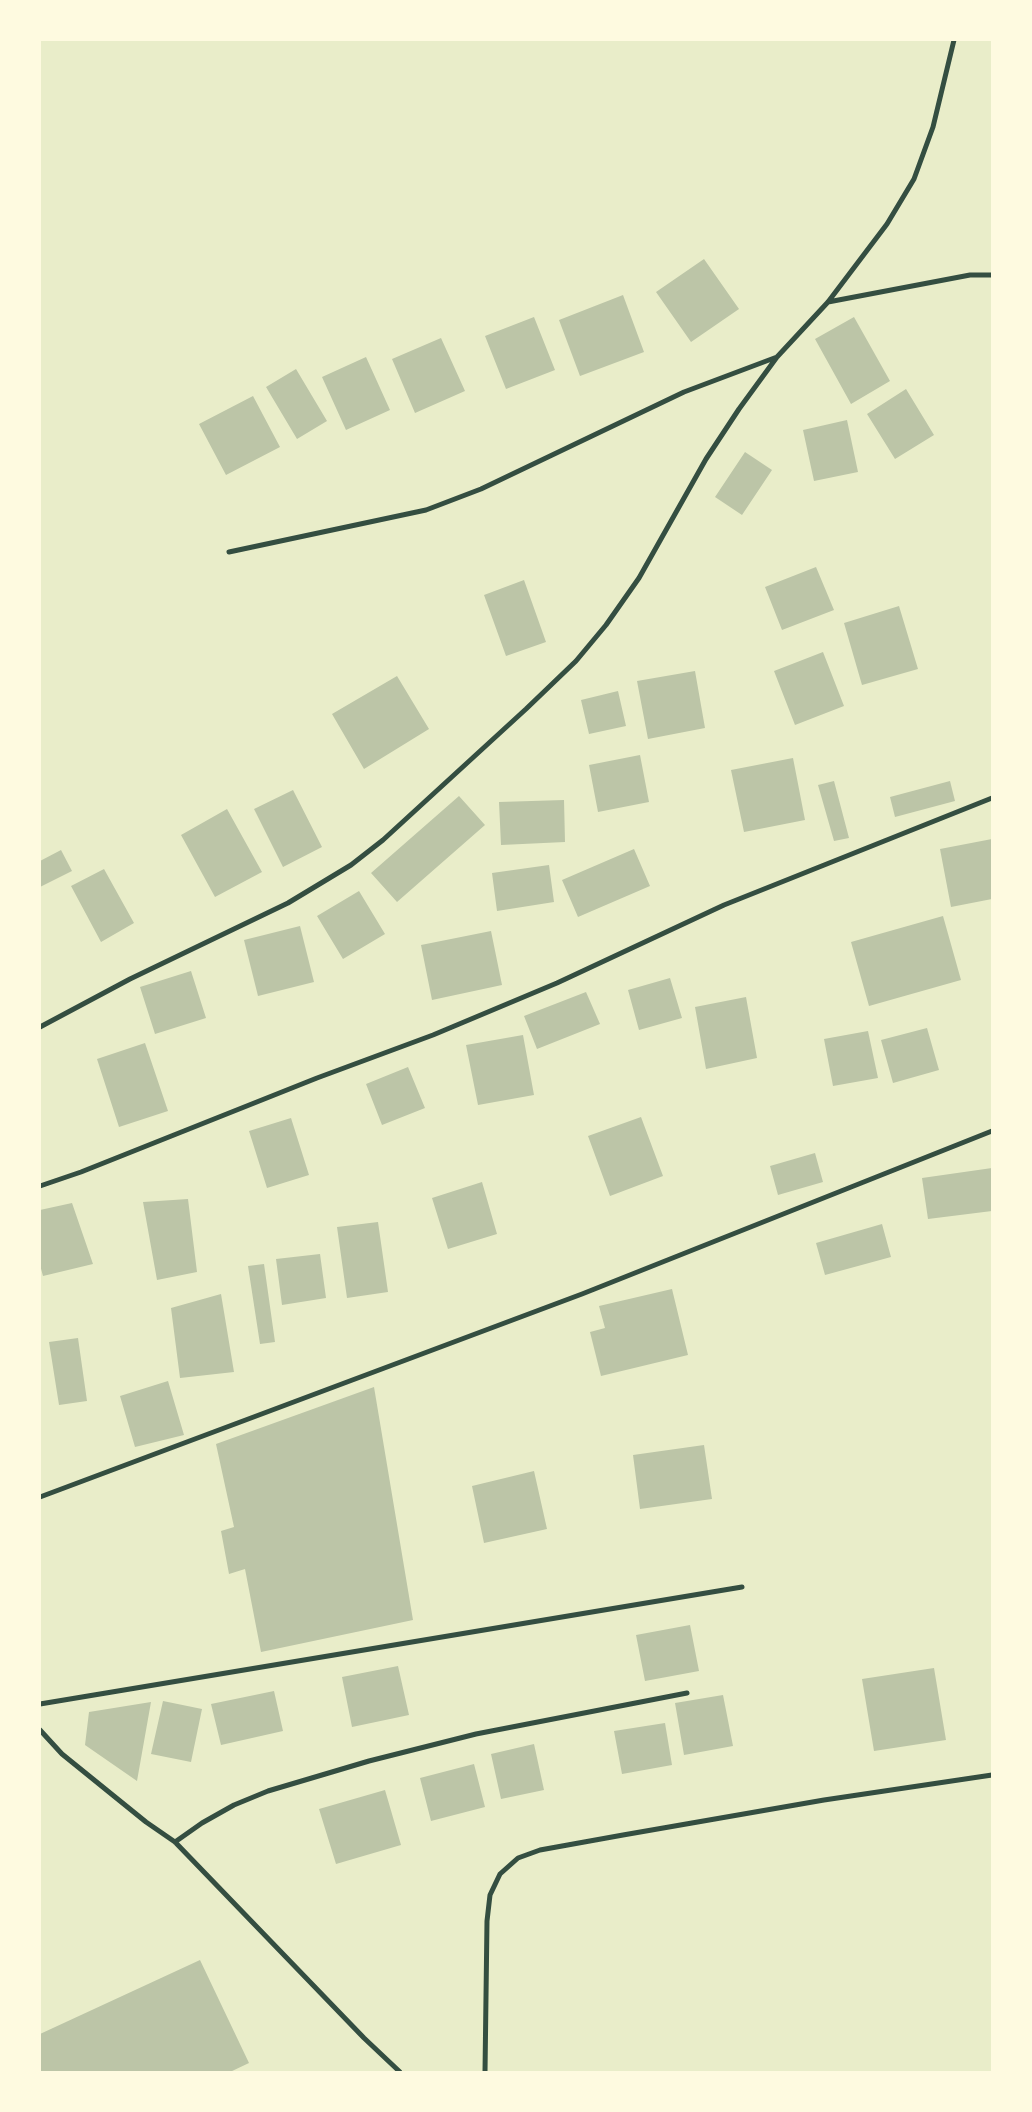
<!DOCTYPE html>
<html>
<head>
<meta charset="utf-8">
<style>
	body { margin:0 }
	#map { position:relative; width:1032px; height:2112px; overflow:hidden; background:#e9edc9; font-family:Arial,sans-serif }
	canvas { display:block }
	.frame { position:absolute; inset:0; border:41px solid #fefae0; pointer-events:none }
</style>
</head>
<body>
<div id="map">
<canvas width="1032" height="2112"></canvas>
<div class="frame"></div>
</div>
<script>
const g = document.querySelector('canvas').getContext('2d');
g.lineJoin = 'round';
function paint(path, color) { g.fillStyle = color; g.fill(path, 'evenodd'); }
const shape = rows => new Path2D(rows.map(r => 'M' + r).join(''));
function stroke(path, color, width, dash) { g.strokeStyle = color; g.lineWidth = width; g.lineCap = dash ? 'butt' : 'round'; g.setLineDash(dash || []); g.stroke(path); }
paint(shape([
	[704,259,739,309,691,342,656,292],
	[623,295,644,352,580,376,559,320],
	[534,317,555,370,506,389,485,336],
	[854,317,890,381,851,404,815,339],
	[441,338,465,391,415,413,392,359],
	[366,357,390,410,346,430,322,377],
	[296,369,327,421,297,439,266,387],
	[906,389,934,435,895,459,867,414],
	[253,396,280,447,226,475,199,424],
	[847,420,858,472,814,481,803,430],
	[745,452,772,470,742,515,715,497],
	[816,567,834,610,782,630,765,587],
	[524,580,546,642,506,656,484,595],
	[899,606,918,669,862,685,844,623],
	[823,652,844,706,795,725,774,671],
	[695,671,705,728,648,739,637,681],
	[397,676,429,729,364,769,332,714],
	[618,691,626,726,589,734,581,700],
	[640,755,649,802,598,812,589,765],
	[793,758,805,820,744,832,731,770],
	[834,781,849,838,834,841,818,785],
	[950,781,955,801,895,817,890,797],
	[293,790,322,847,283,867,254,809],
	[459,796,485,825,397,902,371,873],
	[564,800,565,842,501,845,499,802],
	[227,809,262,872,215,897,181,835],
	[992,839,992,899,951,907,940,849],
	[634,849,650,886,578,917,562,880],
	[61,850,72,871,40,887,40,861],
	[549,865,554,902,497,911,492,873],
	[104,869,134,923,101,942,71,886],
	[359,891,385,934,343,959,317,916],
	[943,916,961,980,869,1006,851,942],
	[300,926,314,982,258,996,244,940],
	[491,931,502,985,432,1000,421,945],
	[191,971,206,1018,155,1034,140,987],
	[670,978,682,1018,639,1030,628,990],
	[586,992,600,1024,537,1049,524,1016],
	[746,997,757,1058,706,1069,695,1007],
	[927,1028,939,1070,893,1083,881,1040],
	[868,1031,878,1078,833,1086,824,1039],
	[523,1035,534,1095,478,1105,466,1045],
	[145,1043,168,1111,119,1127,97,1059],
	[408,1067,425,1108,382,1125,366,1084],
	[641,1117,663,1176,610,1196,588,1136],
	[291,1118,309,1175,267,1188,249,1131],
	[815,1153,823,1182,778,1195,770,1166],
	[992,1168,992,1211,928,1219,922,1178],
	[482,1182,497,1234,448,1249,432,1198],
	[188,1199,197,1272,157,1280,143,1202],
	[72,1203,93,1264,43,1276,40,1265,40,1210],
	[378,1222,388,1292,347,1298,337,1227],
	[882,1224,891,1257,825,1275,816,1243],
	[320,1254,326,1298,282,1305,276,1259],
	[264,1264,275,1342,260,1344,248,1266],
	[672,1289,688,1355,601,1376,590,1332,605,1328,599,1306],
	[221,1294,234,1372,180,1378,171,1308],
	[78,1338,87,1401,59,1405,49,1342],
	[168,1381,184,1435,135,1447,120,1396],
	[374,1387,413,1620,261,1652,245,1569,229,1574,221,1531,234,1527,216,1444],
	[704,1445,712,1499,640,1509,633,1455],
	[534,1471,547,1529,484,1543,472,1486],
	[690,1625,699,1671,645,1681,636,1635],
	[398,1666,409,1715,352,1727,342,1677],
	[934,1668,946,1740,874,1751,862,1679],
	[274,1691,283,1731,221,1745,211,1704],
	[723,1695,733,1746,684,1755,675,1703],
	[163,1701,202,1709,191,1762,151,1754],
	[151,1702,137,1781,85,1745,89,1712],
	[665,1723,672,1765,622,1774,614,1731],
	[534,1744,544,1790,501,1799,491,1754],
	[474,1764,485,1807,431,1821,420,1778],
	[385,1790,401,1845,336,1864,319,1809],
	[200,1960,249,2063,230,2072,40,2072,40,2034]
]), '#bcc5a7');
stroke(shape([
	[828,302,970,275,992,275],
	[229,552,426,510,481,489,684,392,777,357],
	[40,1027,130,979,288,903,351,865,383,840,526,709,576,661,606,625,639,578,706,459,739,409,777,357,828,302,887,224,914,179,933,127,954,40],
	[40,1186,81,1172,317,1078,433,1035,557,983,724,905,992,798],
	[40,1497,582,1294,992,1131],
	[40,1704,742,1587],
	[40,1730,62,1754,146,1822,175,1842,364,2038,400,2072],
	[175,1842,202,1823,234,1805,268,1791,369,1761,476,1734,687,1693],
	[485,2072,487,1921,490,1895,500,1874,518,1858,540,1850,623,1835,824,1800,992,1775]
]), '#344e41', 5);
</script>
</body>
</html>
